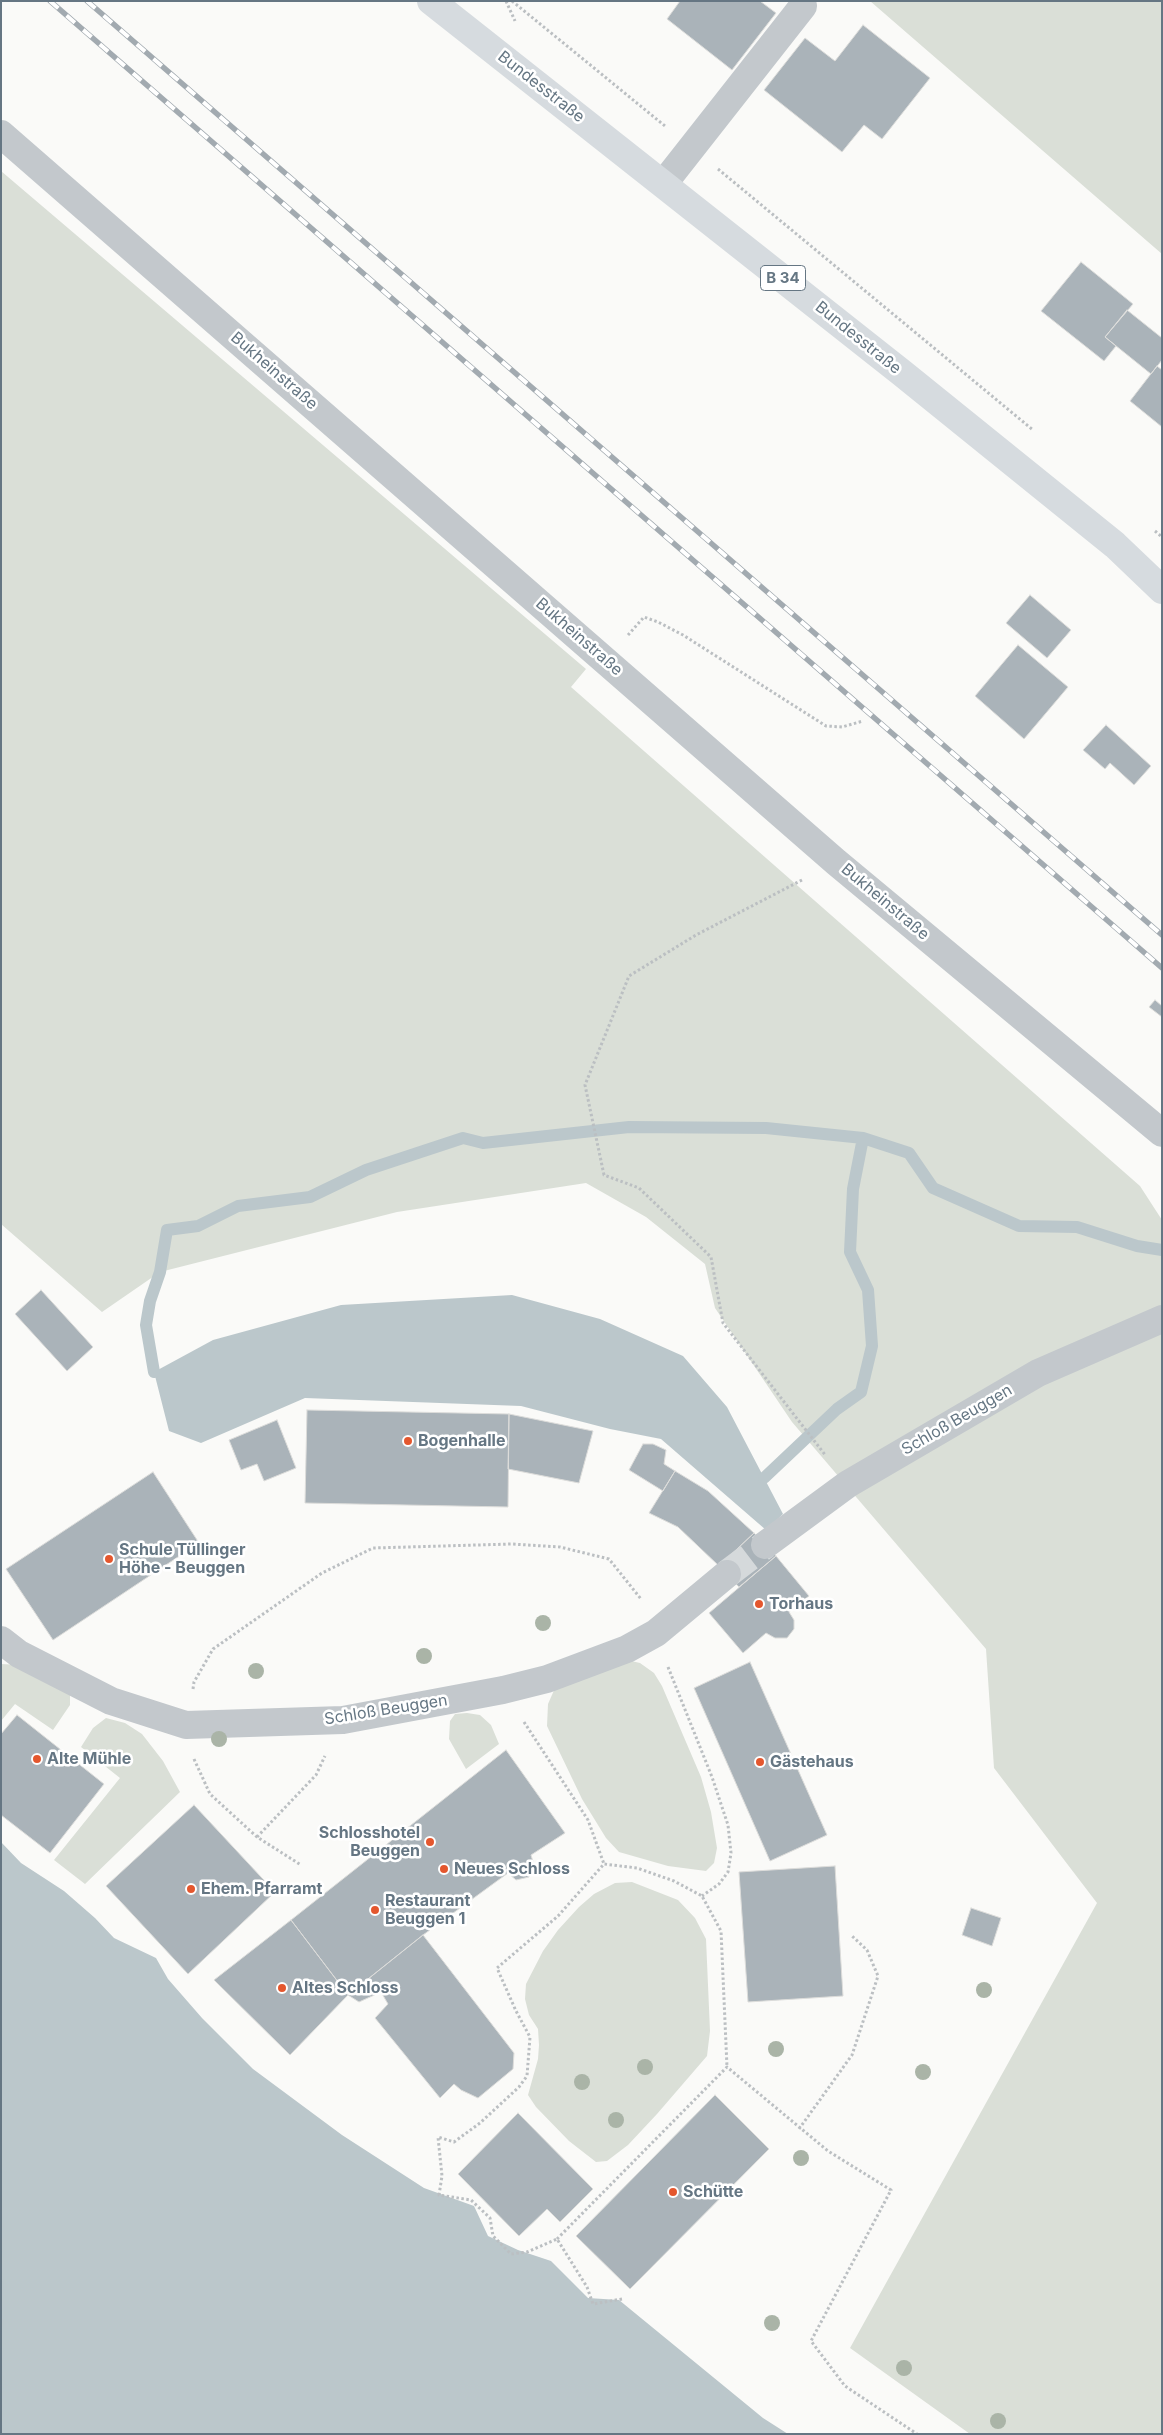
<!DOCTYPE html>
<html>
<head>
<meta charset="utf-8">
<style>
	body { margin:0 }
	#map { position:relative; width:1163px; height:2435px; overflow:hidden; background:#fafaf8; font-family:Inter,sans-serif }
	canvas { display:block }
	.frame { position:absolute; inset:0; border:2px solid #657683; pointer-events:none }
</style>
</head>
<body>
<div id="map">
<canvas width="1163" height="2435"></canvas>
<div class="frame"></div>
</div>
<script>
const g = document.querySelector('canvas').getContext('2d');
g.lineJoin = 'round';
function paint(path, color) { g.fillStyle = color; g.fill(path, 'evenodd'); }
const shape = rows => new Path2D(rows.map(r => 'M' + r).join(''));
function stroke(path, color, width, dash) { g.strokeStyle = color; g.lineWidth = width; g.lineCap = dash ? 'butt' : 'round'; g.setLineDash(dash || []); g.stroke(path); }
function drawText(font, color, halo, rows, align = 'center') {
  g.font = font + ' Inter,sans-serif'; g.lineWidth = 5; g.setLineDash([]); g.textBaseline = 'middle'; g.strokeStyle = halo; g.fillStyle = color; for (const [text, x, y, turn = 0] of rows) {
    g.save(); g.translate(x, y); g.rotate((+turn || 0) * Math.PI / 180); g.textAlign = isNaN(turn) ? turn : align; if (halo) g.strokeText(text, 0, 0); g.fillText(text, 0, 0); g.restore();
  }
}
paint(shape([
	[870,1,1162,1,1162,254],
	[1,171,586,669,571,687,1140,1186,1162,1220,1162,2434,970,2434,850,2348,1097,1903,994,1768,986,1649,792,1422,715,1308,705,1264,646,1217,586,1183,397,1212,160,1272,102,1312,1,1224],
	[627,1660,640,1663,654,1673,662,1686,701,1777,711,1812,717,1848,714,1863,706,1871,668,1866,619,1852,606,1838,582,1799,547,1726,548,1704,555,1688],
	[1,1664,20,1665,70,1693,70,1705,53,1730,15,1704,1,1721],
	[467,1713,480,1715,491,1725,499,1744,466,1769,449,1739,450,1721,455,1714],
	[106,1718,125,1723,142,1734,163,1761,180,1792,85,1884,54,1860,120,1778,81,1747,93,1728],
	[632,1882,678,1900,695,1918,706,1939,710,2031,707,2056,657,2114,628,2145,607,2161,596,2162,569,2141,536,2107,528,2095,538,2059,539,2045,538,2029,529,2015,525,1999,526,1984,543,1951,558,1930,579,1907,594,1894,615,1883]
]), '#dadfd7');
paint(shape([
	[512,1295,600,1319,683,1356,727,1407,783,1514,766,1530,661,1439,610,1429,521,1406,305,1398,201,1443,169,1431,154,1372,213,1340,341,1305],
	[1,1842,21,1863,64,1891,95,1918,114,1938,156,1958,168,1979,202,2018,253,2069,342,2135,424,2188,474,2206,488,2236,518,2250,551,2261,588,2298,619,2300,763,2418,788,2434,1,2434]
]), '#bbc7cb');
stroke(shape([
	[154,1372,146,1325,150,1301,160,1272,167,1230,198,1226,238,1206,310,1197,366,1170,463,1138,483,1143,629,1127,766,1128,863,1138,909,1153,933,1188,1019,1226,1077,1227,1137,1246,1162,1250],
	[764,1478,837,1409,861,1392,872,1346,868,1290,850,1252,853,1189,863,1138]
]), '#bbc7cb', 12);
const building = shape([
	[680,1,760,1,776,13,732,70,667,19,680,1],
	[863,25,930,78,882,139,864,125,842,152,764,90,805,38,835,61,863,25],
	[1081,262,1133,304,1105,337,1116,346,1104,361,1041,311,1081,262],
	[1127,310,1162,338,1162,360,1151,374,1105,337,1127,310],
	[1157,366,1162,370,1162,427,1130,401,1157,366],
	[1030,595,1071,630,1047,658,1006,623,1030,595],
	[1018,645,1068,687,1024,739,975,696,1018,645],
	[1106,725,1151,766,1134,785,1110,763,1105,769,1083,750,1106,725],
	[1155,1000,1162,1006,1162,1017,1149,1007,1155,1000],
	[41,1290,93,1347,67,1371,15,1314,41,1290],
	[307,1410,509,1414,508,1507,305,1503,307,1410],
	[509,1414,593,1431,579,1483,508,1469,509,1414],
	[277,1420,296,1468,264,1481,257,1464,241,1470,229,1440,277,1420],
	[643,1444,653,1444,666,1450,664,1464,675,1471,663,1491,629,1470,643,1444],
	[675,1471,708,1491,754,1533,719,1566,678,1527,649,1513,675,1471],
	[153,1472,199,1543,53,1640,6,1569,153,1472],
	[754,1533,776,1556,739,1587,719,1566,754,1533],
	[776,1556,809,1596,789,1612,794,1620,794,1629,787,1638,775,1638,766,1633,743,1653,709,1613,776,1556],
	[750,1662,827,1835,770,1861,694,1688,750,1662],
	[17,1715,104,1784,50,1853,1,1815,1,1734,17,1715],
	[506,1750,565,1833,531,1855,534,1865,529,1877,516,1880,508,1873,423,1935,348,1995,291,1920,506,1750],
	[194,1805,275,1892,188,1974,106,1886,194,1805],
	[835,1866,843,1996,748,2002,739,1872,835,1866],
	[971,1908,1001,1918,992,1946,962,1935,971,1908],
	[291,1920,348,1995,290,2055,214,1980,291,1920],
	[423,1935,514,2053,513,2069,478,2098,461,2090,454,2084,440,2098,375,2018,388,2004,381,1992,359,2002,348,1995,423,1935],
	[715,2095,769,2149,630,2289,576,2236,715,2095],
	[518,2113,593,2189,560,2222,547,2209,519,2236,458,2174,518,2113]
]);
paint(building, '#aab3b9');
stroke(building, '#dcdcda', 1);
stroke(shape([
	[727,1574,765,1545]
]), '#d5d9db', 28, [28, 14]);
stroke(shape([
	[506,1,515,21],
	[512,1,665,126],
	[718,169,1033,430],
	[1155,531,1162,537],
	[628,635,644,617,658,622,683,635,826,726,842,727,863,721],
	[802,880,696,935,629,976,585,1085,604,1175,639,1188,711,1257,723,1323,826,1456],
	[668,1667,712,1777,728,1825,731,1853,728,1872,719,1884,702,1896],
	[193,1689,194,1682,213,1649,322,1573,373,1548,512,1544,560,1547,609,1559,641,1599],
	[524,1722,588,1820,604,1864],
	[194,1759,210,1794,257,1837,301,1865],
	[257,1837,316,1775,325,1756],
	[799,2129,852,2055,878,1976,867,1950,852,1936],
	[557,2239,727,2067,828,2151,891,2190,811,2341,845,2386,917,2434],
	[622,2299,593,2304,587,2287,557,2239,527,2252,511,2254,493,2236,490,2218,471,2200,439,2195,442,2176,438,2137,454,2142,480,2123,519,2087,527,2076,530,2037,516,2011,497,1968,558,1916,604,1864,637,1868,674,1881,702,1896,721,1931,727,2067]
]), '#bbbfc2', 3, [2.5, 2.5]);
stroke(shape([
	[1,134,836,862,1162,1133],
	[664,183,803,6],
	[765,1545,848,1484,1038,1373,1162,1319],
	[1,1640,19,1654,111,1701,186,1725,343,1720,503,1690,547,1679,627,1649,656,1633,727,1574]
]), '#c3c8cc', 28);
stroke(shape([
	[431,1,902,373,1115,545,1162,590]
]), '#d6dbdf', 28);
const rail = shape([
	[50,1,1162,968],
	[87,1,1162,935]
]);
stroke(rail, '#a2aab0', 5.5);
stroke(rail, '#fff', 4, [11]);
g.fillStyle = '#aab4a7';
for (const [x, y] of [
	[543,1623],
	[424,1656],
	[256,1671],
	[219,1739],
	[984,1990],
	[776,2049],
	[645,2067],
	[923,2072],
	[582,2082],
	[616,2120],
	[801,2158],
	[772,2323],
	[904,2368],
	[998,2421]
]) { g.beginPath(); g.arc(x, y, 8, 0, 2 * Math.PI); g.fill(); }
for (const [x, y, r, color] of [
	[408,1441,5,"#e4572e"],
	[109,1559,5,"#e4572e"],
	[759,1604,5,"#e4572e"],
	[37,1759,5,"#e4572e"],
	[760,1762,5,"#e4572e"],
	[430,1842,5,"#e4572e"],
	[444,1869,5,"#e4572e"],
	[191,1889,5,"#e4572e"],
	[375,1910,5,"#e4572e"],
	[282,1988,5,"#e4572e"],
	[673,2192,5,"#e4572e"]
]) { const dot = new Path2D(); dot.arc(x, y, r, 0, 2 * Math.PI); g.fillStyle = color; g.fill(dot); stroke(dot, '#fff', 2); }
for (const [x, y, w] of [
	[783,278,45]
]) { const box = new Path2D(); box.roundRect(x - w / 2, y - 12.5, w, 25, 4); g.fillStyle = '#fff'; g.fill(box); stroke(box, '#657683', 1); }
drawText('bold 15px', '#657683', null, [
	["B 34",783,278]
]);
drawText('16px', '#657683', '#fff', [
	["Bundesstraße",541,87,38],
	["Bundesstraße",858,338,39],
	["Bukheinstraße",274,371,41],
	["Bukheinstraße",579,637,41],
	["Bukheinstraße",885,902,40],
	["Schloß Beuggen",957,1420,-30],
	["Schloß Beuggen",386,1710,-9]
]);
drawText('bold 16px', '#657683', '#fff', [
	["Bogenhalle",418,1441],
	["Schule Tüllinger",119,1550],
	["Höhe - Beuggen",119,1568],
	["Torhaus",769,1604],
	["Alte Mühle",47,1759],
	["Gästehaus",770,1762],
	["Schlosshotel",420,1833,"right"],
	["Beuggen",420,1851,"right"],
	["Neues Schloss",454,1869],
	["Ehem. Pfarramt",201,1889],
	["Restaurant",385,1901],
	["Beuggen 1",385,1919],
	["Altes Schloss",292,1988],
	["Schütte",683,2192]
], 'left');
</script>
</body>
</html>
